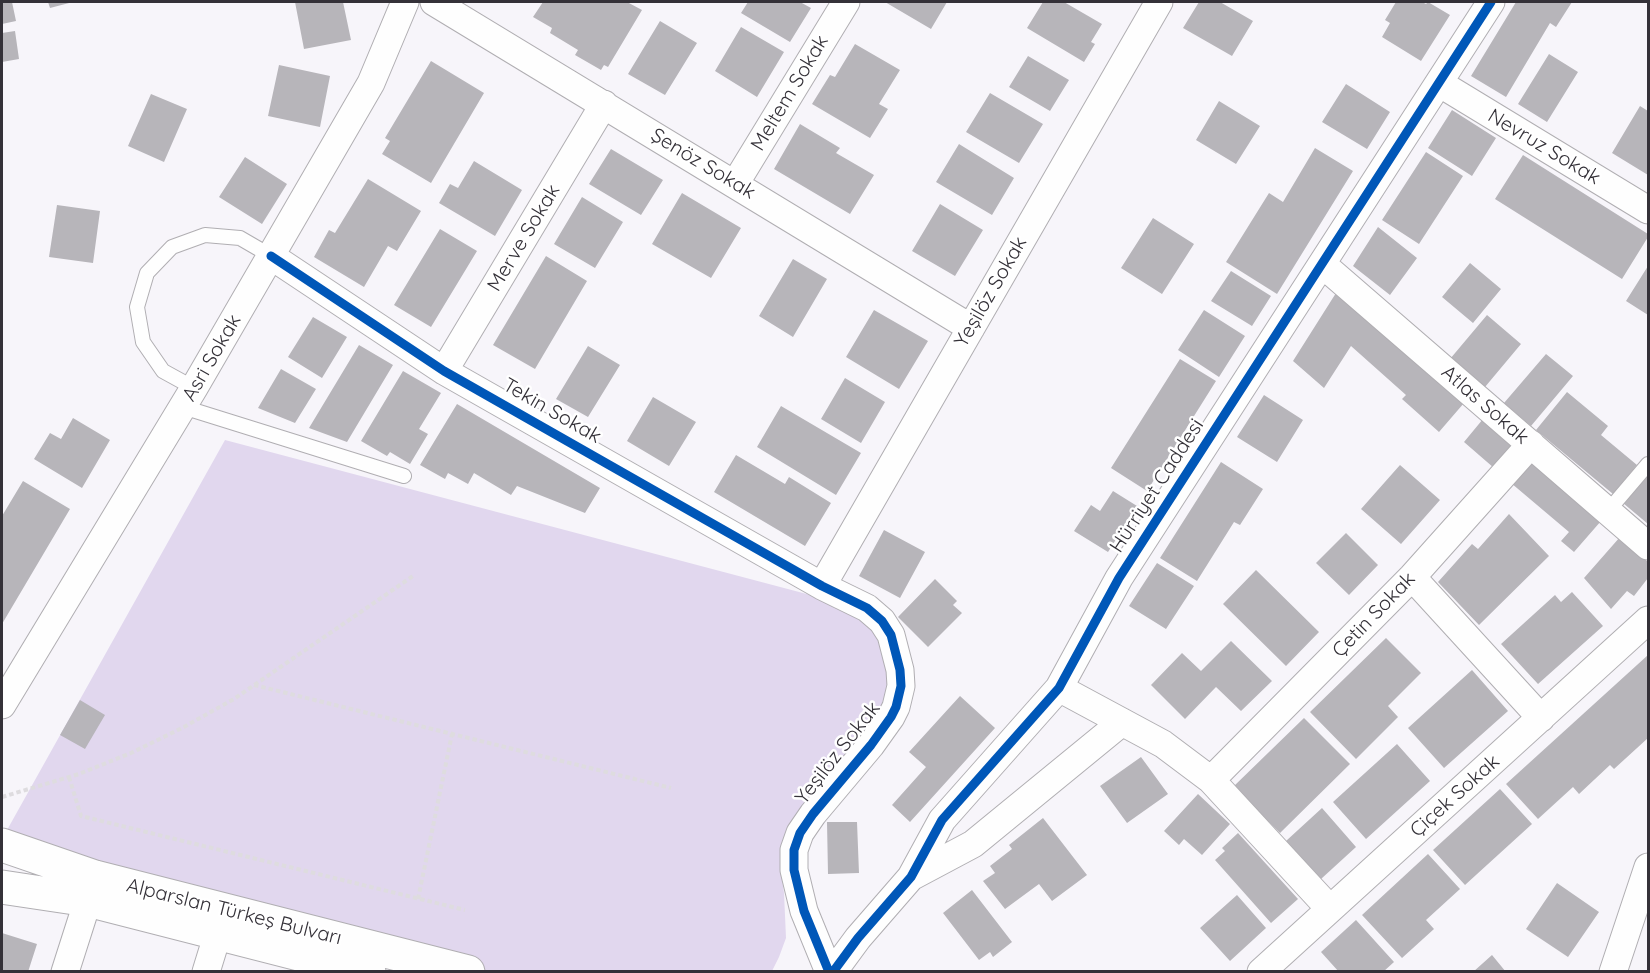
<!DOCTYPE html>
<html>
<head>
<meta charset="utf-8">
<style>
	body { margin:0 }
	#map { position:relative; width:1650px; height:973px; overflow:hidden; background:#f7f5fa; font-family:Quicksand,sans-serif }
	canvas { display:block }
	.frame { position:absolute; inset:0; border:3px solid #343138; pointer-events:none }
</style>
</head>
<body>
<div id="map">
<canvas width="1650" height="973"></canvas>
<div class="frame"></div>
</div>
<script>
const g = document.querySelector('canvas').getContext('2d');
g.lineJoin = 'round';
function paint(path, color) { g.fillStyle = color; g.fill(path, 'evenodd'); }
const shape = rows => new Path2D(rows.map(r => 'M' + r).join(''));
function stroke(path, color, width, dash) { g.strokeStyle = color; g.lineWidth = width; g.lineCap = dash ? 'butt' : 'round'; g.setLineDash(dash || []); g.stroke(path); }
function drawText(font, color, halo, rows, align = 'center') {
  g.font = font + ' Quicksand,sans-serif'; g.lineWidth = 5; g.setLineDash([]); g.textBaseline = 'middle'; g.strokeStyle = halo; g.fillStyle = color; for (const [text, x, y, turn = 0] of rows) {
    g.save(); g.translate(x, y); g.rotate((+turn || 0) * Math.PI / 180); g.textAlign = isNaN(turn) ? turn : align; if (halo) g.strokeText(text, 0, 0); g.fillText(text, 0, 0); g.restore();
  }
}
paint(shape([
	[225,440,818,597,861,616,878,633,887,656,889,695,781,872,784,893,786,938,779,957,772,971,468,971,2,839]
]), '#e1d7ee');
paint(shape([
	[2,2,12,2,16,21,2,24],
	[48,2,73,2,50,8],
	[295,2,343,2,351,40,304,49],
	[543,2,627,2,642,10,608,67,604,65,601,70,575,55,578,50,550,33,552,28,533,17],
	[748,2,800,2,811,8,790,42,741,13],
	[885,2,947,2,931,29],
	[1043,2,1064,2,1102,24,1091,42,1095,44,1084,62,1027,28],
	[1199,2,1220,2,1253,21,1232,56,1183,28],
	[1396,2,1422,2,1426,4,1428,2,1450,15,1421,61,1382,37,1390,23,1385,20],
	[1516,2,1572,2,1556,27,1550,23,1506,97,1471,76],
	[660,21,697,43,665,95,628,74],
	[741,27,784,52,757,97,715,71],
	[15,31,19,59,2,62,2,33],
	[855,44,900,70,879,104,888,109,870,138,812,104,830,75,835,77],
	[1549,54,1578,72,1547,122,1518,104],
	[1028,56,1069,80,1050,111,1009,87],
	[431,61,484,93,431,183,382,154,390,141,385,138],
	[279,65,330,76,320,127,268,116],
	[1346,84,1390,112,1367,149,1322,122],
	[990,93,1043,124,1019,163,966,132],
	[151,94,187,109,164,162,128,146],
	[1219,101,1260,126,1236,164,1196,140],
	[1640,106,1648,111,1648,175,1612,153],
	[1452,110,1496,138,1472,176,1428,148],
	[800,124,840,148,836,153,874,175,850,214,774,169],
	[959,144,1014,178,992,215,936,182],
	[1315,148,1353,171,1277,294,1226,262,1269,193,1283,202],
	[611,149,663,180,641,215,589,184],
	[1426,152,1463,176,1419,244,1382,220],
	[1523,155,1648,234,1648,237,1622,279,1495,199],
	[245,157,287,184,262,224,219,197],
	[474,161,522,190,495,236,439,203,450,184,458,188],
	[368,179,421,211,397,251,388,246,364,287,314,257,329,230,335,233],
	[682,193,741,228,711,278,652,244],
	[582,197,623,222,595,268,554,244],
	[940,204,983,230,955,276,912,251],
	[57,205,100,211,93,263,49,257],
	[1153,218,1194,244,1162,294,1121,268],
	[1378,227,1417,258,1390,295,1353,266],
	[440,229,477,251,431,327,394,305],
	[546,256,587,281,535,369,493,345],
	[793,259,827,279,793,337,759,316],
	[1470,263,1501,289,1473,323,1442,297],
	[1648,266,1648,315,1626,301],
	[1231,271,1271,296,1252,326,1211,301],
	[1336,293,1464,403,1439,432,1402,399,1406,395,1351,346,1324,388,1293,361],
	[874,310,928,341,899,389,846,357],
	[1204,310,1245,336,1219,377,1178,350],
	[1487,315,1521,344,1485,387,1450,359],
	[313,317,347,337,322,378,288,357],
	[359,345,393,365,347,442,309,428],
	[588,346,620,365,588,417,556,399],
	[1546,354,1573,376,1531,426,1504,403],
	[1180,359,1216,381,1147,491,1111,468],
	[281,369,316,389,295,423,258,408],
	[403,371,441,393,419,429,428,434,410,464,390,452,387,456,361,441],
	[845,378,885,402,861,443,821,419],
	[1567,392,1608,426,1601,435,1637,465,1613,494,1536,430],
	[1264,395,1303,420,1277,462,1237,437],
	[653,397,696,422,669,466,627,441],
	[457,404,600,488,585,513,517,486,511,495,474,473,468,484,448,473,445,479,420,465],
	[781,406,861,453,836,495,757,447],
	[73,418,110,440,82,488,34,459,50,433,61,439],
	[1483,419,1514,446,1494,468,1464,442],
	[736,455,785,484,789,477,831,503,805,546,714,492],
	[1531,460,1601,521,1574,552,1561,541,1569,532,1511,483],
	[1221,462,1263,489,1240,525,1234,522,1197,581,1160,558],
	[1400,465,1440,500,1401,544,1361,509],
	[1648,474,1648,524,1623,503],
	[23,481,70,509,2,624,2,516],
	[1113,491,1137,506,1108,552,1074,531,1091,505,1100,511],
	[1509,514,1549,556,1479,625,1438,582,1472,544,1478,549],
	[884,530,925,552,900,598,859,576],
	[1346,533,1378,565,1349,595,1316,563],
	[1620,537,1648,562,1648,578,1634,596,1627,591,1611,609,1584,578],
	[1157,563,1194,586,1166,629,1129,606],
	[1256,570,1319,632,1286,666,1223,604],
	[935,579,957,601,953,605,962,613,928,647,898,617],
	[1572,592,1603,626,1538,684,1501,644,1555,595,1561,602],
	[1386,638,1421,673,1388,706,1398,717,1356,759,1310,712],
	[1231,641,1272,681,1241,711,1216,687,1185,719,1151,685,1182,653,1201,671],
	[1648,655,1648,738,1614,769,1610,765,1579,794,1573,787,1538,819,1506,784],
	[1472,670,1508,711,1444,768,1408,728],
	[960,696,995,728,910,822,892,805,926,767,909,752],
	[80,700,105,715,85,749,60,735],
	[1304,718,1350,764,1280,833,1233,787],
	[1397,744,1430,781,1366,839,1333,802],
	[1141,757,1168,794,1127,823,1100,786],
	[1500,789,1532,824,1465,885,1433,850],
	[1198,794,1230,824,1202,855,1184,839,1179,845,1164,831],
	[1322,808,1356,847,1321,879,1286,841],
	[1043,818,1087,875,1052,901,1039,884,1005,909,983,881,995,873,990,866,1012,849,1009,845],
	[827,822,857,822,859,873,828,874],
	[1238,833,1298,899,1271,923,1215,860,1225,851,1222,848],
	[1428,854,1460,889,1426,920,1434,929,1402,958,1362,915],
	[1557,883,1599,912,1568,957,1526,929],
	[972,890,1012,942,993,957,990,952,979,960,943,913],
	[1237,895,1266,928,1230,961,1200,928],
	[1356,920,1394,962,1383,972,1339,972,1321,952],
	[2,933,37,944,28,972,2,972],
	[1492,955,1506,972,1473,972]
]), '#b7b5ba');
const lane = shape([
	[194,388,163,371,143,342,137,307,147,273,172,247,205,235,240,238,271,256],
	[183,407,404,476],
	[1608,511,1648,464]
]);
const street = shape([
	[434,2,971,328],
	[1439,83,1648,210],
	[735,184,846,2],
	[271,256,444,371,822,586,867,608,882,621,891,635,900,670,901,686,896,707,891,717,871,745,813,814,800,833,794,850,794,870,804,911,829,972],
	[1322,264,1648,546],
	[444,371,604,104],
	[1412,577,1541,718],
	[822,586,1159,2],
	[1059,688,1163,744,1211,780,1330,909],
	[2,705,194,388,371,83,405,2],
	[1211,780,1412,577,1531,444],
	[911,877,973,844,1122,722],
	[65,972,88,900],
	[206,972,218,933],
	[833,972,858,938,911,877,942,820,1059,688,1119,578,1491,2],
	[1261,972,1648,620],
	[1613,972,1648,867]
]);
const secondary = shape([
	[2,845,95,877,468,972],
	[2,887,88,900,369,972]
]);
stroke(lane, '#b0aeb2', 16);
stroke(street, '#b0aeb2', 29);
stroke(secondary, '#b0aeb2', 35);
stroke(shape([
	[254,685,671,788],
	[69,777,81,816,465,910],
	[2,797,79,774,131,753,182,728,234,699,413,576],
	[418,899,452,734]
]), '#dedcdf', 4, [4.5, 3]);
stroke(lane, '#fefefe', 14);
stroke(street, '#fefefe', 27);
stroke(secondary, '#fefefe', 33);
stroke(shape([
	[271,256,444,371,822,586,867,608,882,621,891,635,900,670,901,686,896,707,891,717,871,745,813,814,800,833,794,850,794,870,804,911,829,972],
	[833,972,858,938,911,877,942,820,1059,688,1119,578,1491,2]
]), '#0057b8', 9);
drawText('20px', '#343138', '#fff', [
	["Meltem Sokak",790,93,-59],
	["Nevruz Sokak",1544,147,31],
	["Şenöz Sokak",703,164,31],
	["Merve Sokak",524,238,-59],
	["Yeşilöz Sokak",991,292,-60],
	["Asri Sokak",212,358,-60],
	["Atlas Sokak",1485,405,41],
	["Tekin Sokak",552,411,30],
	["Hürriyet Caddesi",1157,486,-57],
	["Çetin Sokak",1374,615,-46],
	["Yeşilöz Sokak",838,753,-52],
	["Çiçek Sokak",1455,796,-42],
	["Alparslan Türkeş Bulvarı",234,912,14]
]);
</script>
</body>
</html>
